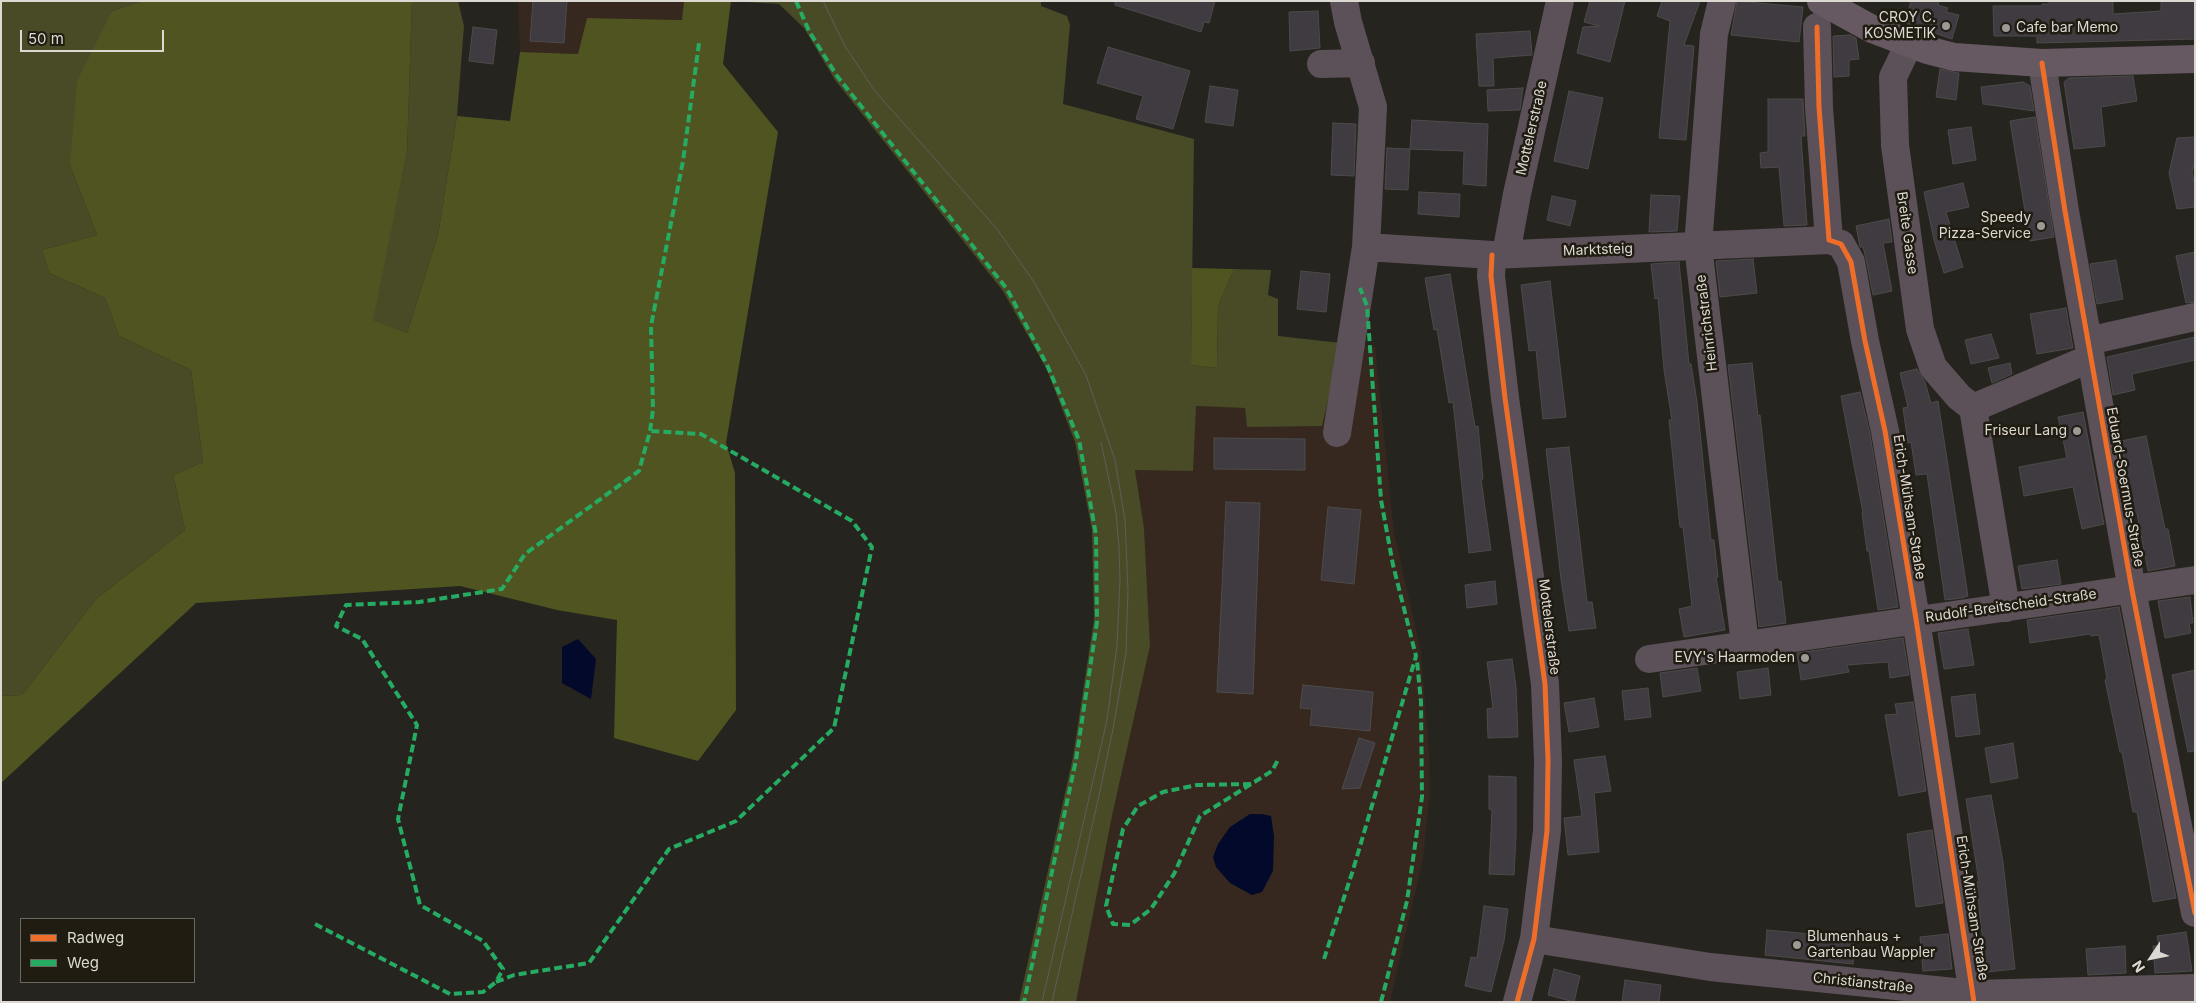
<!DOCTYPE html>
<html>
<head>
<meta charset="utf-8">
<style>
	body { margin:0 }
	#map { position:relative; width:2196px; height:1003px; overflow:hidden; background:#26241e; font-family:Inter,sans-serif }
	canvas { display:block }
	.frame { position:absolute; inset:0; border:2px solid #dcd9d3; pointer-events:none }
	.legend { position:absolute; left:20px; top:918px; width:175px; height:65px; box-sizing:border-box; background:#201c12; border:1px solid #6b685f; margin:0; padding:6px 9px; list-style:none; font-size:15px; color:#dcd9d3 }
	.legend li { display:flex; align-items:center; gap:10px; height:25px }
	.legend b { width:25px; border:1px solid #6b685f }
	.north { position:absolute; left:2126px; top:933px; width:50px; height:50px; -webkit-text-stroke:4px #201c12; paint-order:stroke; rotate:236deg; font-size:14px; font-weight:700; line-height:20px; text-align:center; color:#dcd9d3 }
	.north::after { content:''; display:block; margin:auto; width:18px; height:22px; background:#dcd9d3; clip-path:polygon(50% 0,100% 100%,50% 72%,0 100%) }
	.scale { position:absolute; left:20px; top:30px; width:144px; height:22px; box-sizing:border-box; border:2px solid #dcd9d3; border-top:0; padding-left:6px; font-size:15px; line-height:18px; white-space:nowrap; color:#dcd9d3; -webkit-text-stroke:4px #201c12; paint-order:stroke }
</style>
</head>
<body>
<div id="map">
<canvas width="2196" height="1003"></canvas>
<div class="frame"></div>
<ul class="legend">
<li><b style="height:6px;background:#ee6e29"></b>Radweg</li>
<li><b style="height:6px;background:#26ab63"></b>Weg</li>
</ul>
<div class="north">N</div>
<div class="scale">50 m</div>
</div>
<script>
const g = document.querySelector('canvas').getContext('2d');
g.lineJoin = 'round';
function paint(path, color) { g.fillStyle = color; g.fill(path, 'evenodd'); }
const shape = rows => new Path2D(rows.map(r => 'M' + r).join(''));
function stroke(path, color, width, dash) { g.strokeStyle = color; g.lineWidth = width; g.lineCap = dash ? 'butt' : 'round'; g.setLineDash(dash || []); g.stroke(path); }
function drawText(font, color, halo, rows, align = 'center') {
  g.font = font + ' Inter,sans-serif'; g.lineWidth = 5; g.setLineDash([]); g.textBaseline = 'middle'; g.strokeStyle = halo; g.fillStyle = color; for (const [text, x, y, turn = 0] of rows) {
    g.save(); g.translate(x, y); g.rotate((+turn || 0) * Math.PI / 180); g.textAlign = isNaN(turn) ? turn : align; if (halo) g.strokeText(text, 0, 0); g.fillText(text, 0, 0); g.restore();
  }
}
paint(shape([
	[518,1,684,1,683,20,587,18,578,54,520,52],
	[1341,343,1375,347,1394,532,1421,652,1429,752,1430,793,1423,859,1390,1002,1076,1002,1112,816,1150,646,1144,528,1135,470,1196,406,1245,408,1247,427]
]), '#36281f');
paint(shape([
	[1,1,142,1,112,11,70,165,97,235,42,250,49,273,105,298,119,336,191,370,203,462,173,475,185,530,96,599,22,695,1,696],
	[412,1,458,1,464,26,457,116,438,235,407,333,372,320,407,153],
	[731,1,1041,1,1041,6,1067,16,1070,25,1063,104,1194,139,1191,365,1217,368,1218,306,1234,269,1271,270,1268,295,1278,299,1278,336,1341,343,1322,426,1247,427,1245,408,1196,406,1193,471,1135,470,1144,528,1150,646,1112,816,1076,1002,1019,1002,1073,757,1094,619,1092,530,1075,442,1047,370,1003,291,835,80,804,28,779,4]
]), '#484b26');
paint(shape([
	[142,1,412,1,407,153,373,320,407,333,438,235,457,116,510,121,520,52,578,54,587,18,682,20,684,1,731,1,723,64,778,132,726,443,735,473,736,710,698,761,614,738,617,620,557,610,460,586,196,603,1,783,1,696,22,695,96,599,185,530,173,475,203,462,191,370,119,336,105,298,49,273,42,250,97,235,70,165,77,81,112,11],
	[1192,268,1234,269,1218,306,1217,368,1191,365]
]), '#505421');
paint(shape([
	[578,639,596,659,591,699,562,683,562,647],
	[1250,814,1262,814,1271,816,1274,836,1273,871,1262,892,1252,895,1230,883,1216,867,1213,857,1218,844,1230,827]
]), '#03092a');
const building = shape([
	[533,1,567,1,564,43,530,41,533,1],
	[1115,1,1215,1,1209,23,1204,22,1201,32,1115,5,1115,1],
	[1590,1,1625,1,1610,62,1577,53,1583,27,1599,26,1584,22,1590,1],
	[1662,1,1700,1,1684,45,1694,46,1686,140,1659,138,1670,21,1657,16,1662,1],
	[1737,1,1803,7,1799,42,1731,35,1737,1],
	[1911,1,1939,1,1938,5,1948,8,1946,12,1959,15,1952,39,1905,23,1911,1],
	[2049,1,2113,1,2113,14,2161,11,2161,1,2195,1,2195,39,2037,43,2037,36,1994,36,1993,6,2042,6,2042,4,2049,4,2049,1],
	[1318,11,1320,48,1290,51,1289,12,1318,11],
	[473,27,497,30,493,64,469,61,473,27],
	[1530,31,1532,55,1493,58,1494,86,1479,86,1476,34,1530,31],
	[1850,35,1856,38,1859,59,1849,60,1849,76,1834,77,1833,36,1850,35],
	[1108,47,1190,71,1173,129,1136,119,1143,96,1097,83,1108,47],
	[1940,69,1959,73,1956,100,1936,97,1940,69],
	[2133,76,2137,101,2101,107,2105,146,2074,149,2064,82,2069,78,2133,76],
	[2023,82,2030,86,2034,111,1983,104,1981,87,2023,82],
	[1210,86,1238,90,1233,126,1205,122,1210,86],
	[1523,88,1520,110,1488,111,1487,90,1523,88],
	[1569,91,1603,98,1588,169,1554,161,1569,91],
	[1768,99,1803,99,1805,136,1801,136,1807,225,1784,226,1779,167,1761,168,1760,153,1768,152,1768,99],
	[2035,117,2054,237,2030,241,2010,121,2035,117],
	[1412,120,1488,124,1486,186,1463,184,1464,151,1410,149,1412,120],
	[1333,123,1356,124,1354,176,1331,175,1333,123],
	[1971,127,1976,160,1953,164,1948,130,1971,127],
	[2195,137,2195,161,2192,173,2195,186,2195,207,2177,209,2169,173,2177,138,2195,137],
	[1387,148,1410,149,1408,190,1385,189,1387,148],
	[1963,183,1969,207,1946,212,1963,267,1944,273,1934,240,1924,192,1963,183],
	[1419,192,1460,194,1459,217,1418,214,1419,192],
	[1651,195,1680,196,1677,231,1649,232,1651,195],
	[1552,196,1576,201,1570,226,1547,220,1552,196],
	[1889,219,1892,242,1883,243,1892,291,1873,295,1866,259,1863,247,1860,247,1856,226,1889,219],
	[2195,252,2195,302,2186,303,2176,256,2195,252],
	[1753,259,1757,293,1720,297,1716,261,1753,259],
	[2116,260,2123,299,2097,304,2090,264,2116,260],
	[1679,262,1689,364,1691,364,1697,402,1711,540,1714,540,1718,577,1716,577,1725,630,1684,637,1679,609,1692,606,1683,527,1680,527,1669,420,1672,420,1664,370,1658,298,1655,299,1651,264,1679,262],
	[1301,271,1330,274,1326,312,1297,309,1301,271],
	[1450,274,1475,427,1478,426,1483,479,1481,479,1491,550,1469,553,1453,402,1449,403,1437,329,1434,330,1425,278,1450,274],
	[1550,281,1566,417,1543,419,1536,350,1529,351,1521,285,1550,281],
	[2066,308,2073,348,2037,354,2030,314,2066,308],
	[1991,334,1999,358,1971,364,1965,340,1991,334],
	[2195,337,2195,360,2132,374,2135,390,2113,395,2107,357,2195,337],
	[1752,363,1758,416,1760,415,1778,582,1781,581,1786,623,1759,627,1728,365,1752,363],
	[2010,363,2012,374,1992,383,1988,368,2010,363],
	[1917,369,1925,382,1931,403,1938,401,1968,596,1962,598,1945,600,1927,474,1916,475,1911,442,1908,443,1903,408,1908,407,1900,373,1917,369],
	[1860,392,1870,434,1898,607,1878,610,1869,551,1867,551,1862,513,1863,513,1841,396,1860,392],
	[2083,412,2104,524,2082,529,2073,487,2024,496,2019,467,2067,458,2058,417,2083,412],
	[2146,436,2165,529,2168,529,2175,566,2148,571,2137,513,2134,514,2121,441,2146,436],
	[1214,438,1305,439,1305,470,1214,469,1214,438],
	[1569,447,1587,602,1592,602,1596,628,1569,631,1561,579,1546,449,1569,447],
	[1226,502,1260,503,1253,694,1217,692,1226,502],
	[1328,507,1361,510,1354,584,1321,580,1328,507],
	[2057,560,2061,584,2022,589,2018,566,2057,560],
	[1495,581,1497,604,1467,608,1465,585,1495,581],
	[2190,597,2193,623,2189,623,2191,633,2165,638,2158,601,2190,597],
	[2119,607,2176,898,2153,902,2137,812,2133,812,2122,752,2120,752,2105,680,2107,679,2099,635,2091,636,2090,634,2030,643,2027,620,2119,607],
	[1968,629,1974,665,1944,669,1938,633,1968,629],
	[1903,638,1909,675,1890,678,1888,662,1847,665,1849,672,1801,680,1797,653,1903,638],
	[1512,659,1516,687,1518,737,1488,738,1487,709,1493,708,1487,662,1512,659],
	[1697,668,1701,691,1663,697,1660,673,1697,668],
	[1768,668,1771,695,1740,699,1737,672,1768,668],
	[2195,670,2195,751,2188,752,2172,675,2195,670],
	[1303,685,1373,692,1370,731,1310,725,1312,709,1300,708,1303,685],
	[1648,688,1651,717,1625,720,1622,691,1648,688],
	[1975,694,1980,734,1956,737,1951,697,1975,694],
	[1594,698,1599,727,1569,732,1564,703,1594,698],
	[1913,702,1926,791,1899,796,1885,715,1897,714,1895,704,1913,702],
	[1359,738,1375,743,1360,788,1342,789,1359,738],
	[2013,743,2018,778,1991,783,1985,748,2013,743],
	[1605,756,1611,791,1594,793,1599,852,1568,855,1564,818,1582,816,1574,760,1605,756],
	[1489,776,1516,777,1516,835,1514,875,1489,874,1492,810,1489,809,1489,776],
	[1991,795,2003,862,2015,969,1987,972,1980,918,1977,882,1979,882,1966,799,1991,795],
	[1932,830,1943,903,1916,907,1907,834,1932,830],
	[1484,906,1508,909,1504,941,1491,992,1465,986,1471,957,1477,958,1484,906],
	[1767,930,1855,938,1853,964,1765,955,1767,930],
	[2186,932,2192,971,2155,973,2153,946,2159,946,2157,936,2186,932],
	[1948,934,1952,969,1923,971,1920,937,1948,934],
	[2125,946,2126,973,2088,975,2086,949,2125,946],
	[1554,969,1580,976,1574,1002,1548,995,1554,969],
	[1625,980,1661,985,1659,1002,1622,1002,1625,980]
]);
paint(building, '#3f3b41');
stroke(building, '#4d4b4a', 1);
stroke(shape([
	[1344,1,1348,22,1373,107,1366,247,1492,255,1829,240],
	[1722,1,1714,34,1698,246,1745,644],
	[1817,27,1819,107,1829,240,1841,244,1851,262,1865,341,1885,431,1916,619,1974,1002],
	[1909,44,1893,77,1895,145,1920,329,1933,367,1959,397,1973,408,2006,608],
	[2042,63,2065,211,2132,590,2195,913],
	[1321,64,1361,63],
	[1506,254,1517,194,1560,1],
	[1492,255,1491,276,1505,398,1545,684,1548,760,1547,831,1534,939,1517,1002],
	[2088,341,2195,317],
	[1973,408,2091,358],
	[1337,433,1366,247],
	[1649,659,2195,580],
	[1534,939,1710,967,1974,994,2195,988]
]), '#5c5159', 28);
stroke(shape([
	[1821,1,1872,29,1927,50,1954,57,2042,63,2195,59]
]), '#675962', 28);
stroke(shape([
	[823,1,845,46,874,90,997,229,1034,282,1086,375,1115,460,1125,520,1128,590,1126,653,1113,729,1098,800,1052,1002],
	[1042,1002,1107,720,1117,646,1120,580,1119,547,1116,513,1101,442]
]), '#625b5d', 1);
stroke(shape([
	[796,1,809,31,837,76,1007,289,1048,367,1079,440,1096,535,1097,622,1076,760,1024,1002],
	[1251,784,1197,785,1163,792,1138,806,1123,829,1106,906,1113,924,1130,925,1151,909,1174,874,1200,816,1272,771,1279,758],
	[315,924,450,994,483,992,496,982,503,969,483,941,420,905,398,819,417,725,362,639,336,626,346,605,419,602,502,589,525,554,639,471,650,431,653,410,651,326,683,161,699,43],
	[1324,959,1353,870,1416,656,1393,565,1381,500,1367,306,1360,288],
	[496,982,514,975,589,963,669,849,736,821,834,728,872,547,852,521,701,434,650,431],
	[1381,1002,1407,901,1422,797,1421,702,1417,661]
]), '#26ab63', 4, [8, 4]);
stroke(shape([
	[1817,27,1819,107,1829,240,1841,244,1851,262,1865,341,1885,431,1916,619,1974,1002],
	[2042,63,2065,211,2132,590,2195,913],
	[1492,255,1491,276,1505,398,1545,684,1548,760,1547,831,1534,939,1517,1002]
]), '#ee6e29', 5);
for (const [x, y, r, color] of [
	[1946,26,5,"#9c9a94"],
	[2006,28,5,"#9c9a94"],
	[2041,226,5,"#9c9a94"],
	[2077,431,5,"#9c9a94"],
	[1805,658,5,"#9c9a94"],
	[1797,945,5,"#9c9a94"]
]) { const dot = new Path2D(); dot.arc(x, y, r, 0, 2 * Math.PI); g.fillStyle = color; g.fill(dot); stroke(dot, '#201c12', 2); }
drawText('14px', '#dcd9d3', '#201c12', [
	["CROY C.",1936,18],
	["KOSMETIK",1936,34],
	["Cafe bar Memo",2016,28,"left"],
	["Speedy",2031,218],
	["Pizza-Service",2031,234],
	["Friseur Lang",2067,431],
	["EVY's Haarmoden",1795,658],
	["Blumenhaus +",1807,937,"left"],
	["Gartenbau Wappler",1807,953,"left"]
], 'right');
drawText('14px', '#dcd9d3', '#201c12', [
	["Mottelerstraße",1532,128,-77],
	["Breite Gasse",1907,233,82],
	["Marktsteig",1598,250,-2],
	["Heinrichstraße",1707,323,-97],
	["Eduard-Soermus-Straße",2125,487,80],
	["Erich-Mühsam-Straße",1909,507,81],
	["Rudolf-Breitscheid-Straße",2011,606,-8],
	["Mottelerstraße",1549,627,83],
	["Erich-Mühsam-Straße",1972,908,81],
	["Christianstraße",1863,983,6]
]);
</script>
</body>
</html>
